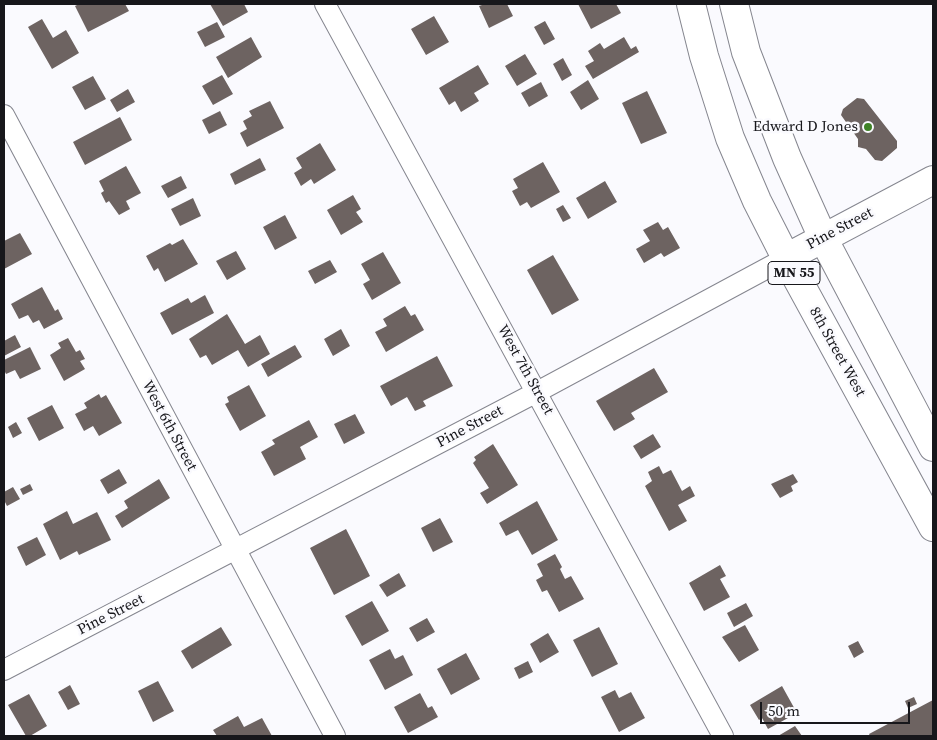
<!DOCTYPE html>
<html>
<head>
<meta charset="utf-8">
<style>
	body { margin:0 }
	#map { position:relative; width:937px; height:740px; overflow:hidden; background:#fafafe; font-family:"Source Serif 4",serif }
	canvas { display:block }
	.frame { position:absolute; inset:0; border:5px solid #17171b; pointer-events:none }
	.scale { position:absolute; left:760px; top:702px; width:150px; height:22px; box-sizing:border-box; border:2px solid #17171b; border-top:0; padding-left:6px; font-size:15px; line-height:18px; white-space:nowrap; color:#17171b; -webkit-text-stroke:4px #fafafe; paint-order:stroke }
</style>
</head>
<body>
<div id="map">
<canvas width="937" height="740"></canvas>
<div class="frame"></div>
<div class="scale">50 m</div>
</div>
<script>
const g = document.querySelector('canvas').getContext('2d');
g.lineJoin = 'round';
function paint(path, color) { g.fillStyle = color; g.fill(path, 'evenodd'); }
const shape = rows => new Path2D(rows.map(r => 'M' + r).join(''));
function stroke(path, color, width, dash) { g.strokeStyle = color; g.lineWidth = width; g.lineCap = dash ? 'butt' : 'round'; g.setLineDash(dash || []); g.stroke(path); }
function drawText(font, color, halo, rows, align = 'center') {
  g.font = font + ' "Source Serif 4",serif'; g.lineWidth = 5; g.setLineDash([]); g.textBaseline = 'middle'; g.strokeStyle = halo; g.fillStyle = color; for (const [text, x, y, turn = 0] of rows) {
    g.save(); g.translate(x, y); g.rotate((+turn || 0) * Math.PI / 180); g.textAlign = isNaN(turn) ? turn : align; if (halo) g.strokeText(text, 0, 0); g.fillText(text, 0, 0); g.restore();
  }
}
paint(shape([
	[79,4,125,4,129,11,88,32,75,6],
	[210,4,244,4,248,12,223,26],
	[485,4,507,4,513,16,489,28,479,6],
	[578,4,616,4,621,13,591,29],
	[434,16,449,42,426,55,411,29],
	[42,19,53,38,66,30,79,53,52,69,28,27],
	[545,21,555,39,544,45,534,27],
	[217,22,225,37,205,47,197,32],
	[251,37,262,57,228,78,216,57],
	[624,37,631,49,636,46,639,52,593,79,585,66,594,61,588,51,600,43,604,49],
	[525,54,537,74,517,86,505,66],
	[563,58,572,75,562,81,553,64],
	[478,65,489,84,474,93,479,101,461,112,455,101,449,105,439,88],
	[222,75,233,94,213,105,202,86],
	[93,76,106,99,85,110,72,87],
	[588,80,599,99,581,110,570,92],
	[541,82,548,96,529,107,521,93],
	[128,89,135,102,117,112,110,100],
	[647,91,667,133,641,144,622,103],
	[857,98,864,99,897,141,897,148,882,161,875,160,866,149,858,147,858,139,841,115,843,109],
	[270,101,284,128,247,147,240,133,247,129,243,121,252,116,249,111],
	[220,111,227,125,209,134,202,120],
	[120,117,132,140,85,165,73,142],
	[320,143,336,170,314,184,311,179,301,186,294,173,302,168,296,158],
	[260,158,266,170,235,185,230,174],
	[543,162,560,192,531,208,527,202,520,206,512,191,518,188,513,179],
	[126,166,141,193,126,201,130,209,119,215,109,201,106,203,101,193,104,191,99,181],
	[181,176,187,188,168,198,161,186],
	[605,181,617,202,588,219,576,198],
	[353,195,361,209,356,212,363,222,341,235,327,210],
	[193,198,201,216,180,226,171,209],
	[563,205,571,218,563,222,556,209],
	[285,215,297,238,275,250,263,227],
	[658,222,663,230,668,227,680,248,664,257,661,253,644,263,636,249,650,241,643,230],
	[20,233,32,254,4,269,4,241],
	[183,239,198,264,165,282,158,268,154,271,146,256,170,243,172,245],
	[236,251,246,269,227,280,216,261],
	[383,252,401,283,372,300,363,284,370,280,361,264],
	[553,255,579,300,552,315,527,270],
	[330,260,337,272,315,284,308,271],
	[42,287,55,311,58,309,63,319,44,329,39,320,33,323,28,315,19,319,11,304],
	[205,295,214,313,172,335,160,313,188,298,191,303],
	[405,306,411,316,415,314,424,330,386,352,375,332,387,326,383,319],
	[227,314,245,344,260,335,270,354,248,367,238,350,212,365,206,355,200,358,189,339],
	[341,329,350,346,333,356,324,339],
	[15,335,21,347,4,356,4,341],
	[68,338,76,352,80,350,85,359,80,361,85,369,64,381,50,355,61,348,58,343],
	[295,345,302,357,268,377,261,364],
	[30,347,41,369,20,379,15,370,6,374,4,370,4,360],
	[437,356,453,386,423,401,426,406,415,411,407,397,391,406,380,386],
	[654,368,668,392,631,413,635,419,614,431,596,401],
	[249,385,266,416,240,431,225,404,229,402,227,397],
	[99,394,101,398,106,395,122,423,99,436,93,426,84,431,75,414,87,408,84,403],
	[52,405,64,428,39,441,27,418],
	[355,414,365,433,344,444,334,424],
	[309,420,318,437,300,447,306,459,274,476,261,452,275,444,272,440],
	[16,422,22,433,13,438,8,427],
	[653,434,661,447,641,459,633,446],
	[493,444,518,485,487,504,480,493,489,488,473,463,476,460,474,457],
	[659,466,663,474,671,470,682,491,690,486,695,496,678,505,687,521,669,531,645,486,652,481,648,472],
	[119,469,127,483,108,494,100,480],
	[793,474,798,482,791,486,793,491,780,498,771,484],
	[159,479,170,498,122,528,115,516,128,508,124,501],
	[30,484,33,490,23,495,20,489],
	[13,487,20,499,7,506,4,500,4,492],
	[537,501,558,540,532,555,518,530,506,536,499,523],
	[67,511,73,524,97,512,111,540,79,555,77,551,60,560,43,524],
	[440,518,453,542,433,552,421,528],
	[346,529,370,576,334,595,310,548],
	[37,537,46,555,26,566,17,547],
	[555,554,562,567,560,569,565,579,571,576,584,599,559,612,547,590,542,592,536,580,543,576,537,564],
	[720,565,726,576,720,579,730,597,704,611,689,583],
	[399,573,406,586,387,597,379,585],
	[372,601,389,631,362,646,345,616],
	[746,603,753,616,734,627,727,613],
	[427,618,435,632,417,642,409,628],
	[745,625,759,650,739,662,722,637],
	[221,627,232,645,192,669,181,651],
	[599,627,618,664,592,677,573,640],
	[548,633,559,652,540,663,530,644],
	[858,641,864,652,854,658,848,646],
	[390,649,395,659,403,655,413,675,385,690,369,660],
	[466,653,480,679,451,695,437,669],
	[528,661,533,672,519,679,514,668],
	[158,681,174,711,153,722,138,691],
	[70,685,80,704,68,710,58,692],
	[782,686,797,713,768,729,762,718,759,720,750,705],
	[615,690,619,698,631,692,645,718,619,732,601,697],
	[420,693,428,708,432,706,438,717,408,733,394,707],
	[29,694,47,726,30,736,26,736,8,705],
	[914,697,917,704,908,708,905,701],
	[933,700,933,736,870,736,869,734],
	[238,716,244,727,262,718,272,736,217,736,213,730],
	[795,726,802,736,778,736]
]), '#6d6361');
const street = shape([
	[325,4,723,736],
	[4,115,335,736],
	[4,670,537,392,786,258]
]);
const secondary = shape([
	[786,258,933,180]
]);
const highway = shape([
	[691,4,704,56,730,138,757,201,786,258,933,527],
	[734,4,746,52,787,158,823,238,933,447]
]);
stroke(street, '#85868f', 22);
stroke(secondary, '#85868f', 30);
stroke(highway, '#85868f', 30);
stroke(street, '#fff', 20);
stroke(secondary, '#fff', 28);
stroke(highway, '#fff', 28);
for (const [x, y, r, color] of [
	[868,127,5,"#3f8226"]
]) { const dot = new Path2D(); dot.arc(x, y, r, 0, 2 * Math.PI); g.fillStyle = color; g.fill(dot); stroke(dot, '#fafafe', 2); }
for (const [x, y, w] of [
	[794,273,52]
]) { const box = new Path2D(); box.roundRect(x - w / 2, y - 11.5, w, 23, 4); g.fillStyle = '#fafafe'; g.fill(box); stroke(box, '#17171b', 1); }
drawText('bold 14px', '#17171b', null, [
	["MN 55",794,273]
]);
drawText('15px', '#17171b', '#fafafe', [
	["Edward D Jones",858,127]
], 'right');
drawText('15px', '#17171b', '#fafafe', [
	["Pine Street",840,229,-28],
	["8th Street West",837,352,61],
	["West 7th Street",525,370,61],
	["West 6th Street",169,426,62],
	["Pine Street",470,427,-28],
	["Pine Street",111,615,-27]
]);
</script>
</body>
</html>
